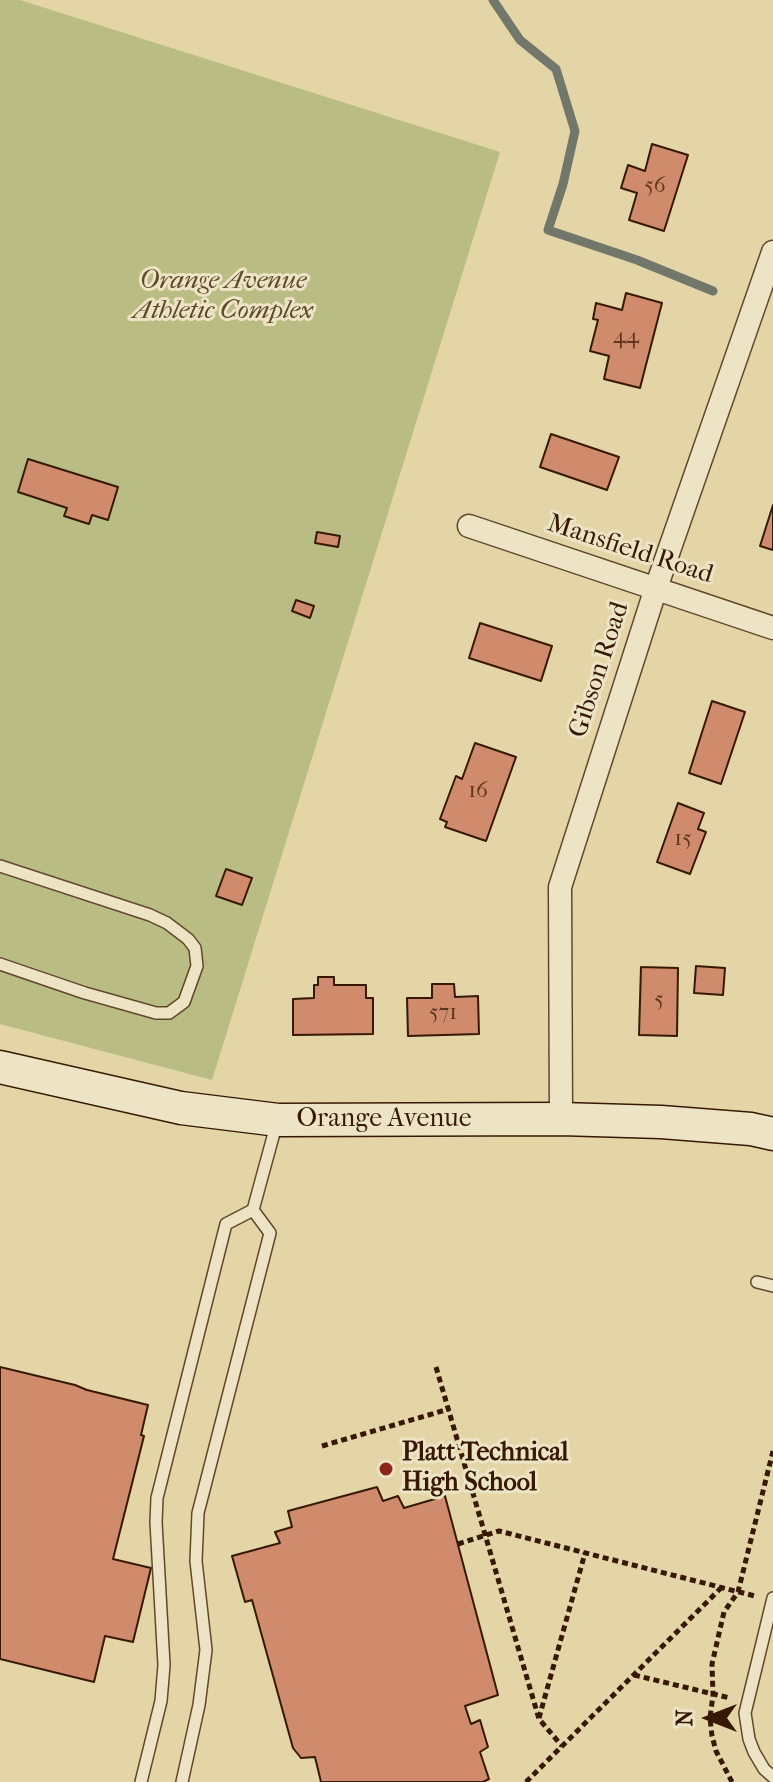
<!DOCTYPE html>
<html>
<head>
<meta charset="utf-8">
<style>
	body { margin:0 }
	#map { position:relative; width:773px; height:1782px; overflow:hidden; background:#e3d5a6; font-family:"IM FELL French Canon",serif }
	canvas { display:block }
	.north { position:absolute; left:669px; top:1678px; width:80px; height:80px; -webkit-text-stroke:6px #ede4c5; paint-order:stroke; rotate:270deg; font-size:22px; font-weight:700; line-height:32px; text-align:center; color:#371902 }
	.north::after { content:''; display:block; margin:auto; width:28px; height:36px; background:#371902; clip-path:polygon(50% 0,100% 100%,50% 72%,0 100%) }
</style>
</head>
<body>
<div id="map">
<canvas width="773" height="1782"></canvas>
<div class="north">N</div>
</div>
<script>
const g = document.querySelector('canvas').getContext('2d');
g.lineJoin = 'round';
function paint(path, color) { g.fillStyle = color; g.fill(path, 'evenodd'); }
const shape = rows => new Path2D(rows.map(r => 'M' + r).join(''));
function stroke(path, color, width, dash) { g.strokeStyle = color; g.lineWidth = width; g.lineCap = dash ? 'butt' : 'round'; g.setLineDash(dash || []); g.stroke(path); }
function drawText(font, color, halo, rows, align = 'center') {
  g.font = font + ' "IM FELL French Canon",serif'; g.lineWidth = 6; g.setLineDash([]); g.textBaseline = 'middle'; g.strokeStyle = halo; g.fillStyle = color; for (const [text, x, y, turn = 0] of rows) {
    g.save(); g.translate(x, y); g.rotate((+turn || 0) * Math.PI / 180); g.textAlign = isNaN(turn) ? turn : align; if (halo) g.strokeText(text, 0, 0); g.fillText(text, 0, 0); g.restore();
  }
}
paint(shape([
	[0,0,20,0,500,152,212,1080,0,1024]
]), '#b9bc83');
stroke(shape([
	[493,0,520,40,556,69,575,131,563,184,548,230,637,260,713,291]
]), '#71776b', 9);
const building = shape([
	[652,144,688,155,664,231,629,220,637,193,621,188,628,165,645,171,652,144],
	[626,293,662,303,640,388,604,379,609,356,590,351,598,320,593,319,596,303,622,310,626,293],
	[551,434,619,457,607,490,540,467,551,434],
	[28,459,118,487,108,520,92,515,89,524,64,516,67,508,18,492,28,459],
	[773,505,773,550,760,546,773,505],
	[317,532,340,536,338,547,315,543,317,532],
	[296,600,314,606,310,618,292,611,296,600],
	[480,623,552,646,541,681,469,658,480,623],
	[712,701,745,712,721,784,689,773,712,701],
	[475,743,516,757,486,841,445,827,447,822,440,819,456,776,462,779,475,743],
	[678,803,704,813,698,829,706,832,690,874,657,862,678,803],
	[226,869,252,878,242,905,216,896,226,869],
	[696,966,725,968,723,995,694,993,696,966],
	[641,967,678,968,677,1036,639,1035,641,967],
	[318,977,334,977,334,985,366,985,366,998,373,998,373,1034,293,1035,293,999,314,998,314,985,318,985,318,977],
	[432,984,454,984,455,997,478,996,479,1034,408,1036,407,998,432,998,432,984],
	[0,1367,75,1385,87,1390,148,1405,141,1435,144,1436,113,1559,151,1568,133,1642,105,1636,94,1682,0,1659,0,1367],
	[377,1487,383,1501,398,1496,404,1508,445,1496,498,1695,465,1706,471,1724,480,1720,488,1747,480,1752,489,1779,483,1782,321,1782,315,1757,301,1758,293,1748,252,1600,245,1602,232,1556,280,1543,275,1532,292,1527,288,1511,377,1487]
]);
paint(building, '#cf8b6c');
stroke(building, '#371902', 2);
const service = shape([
	[0,866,150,915,167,923,188,939,195,948,197,966,184,1002,169,1013,156,1013,85,993,0,964],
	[757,1282,773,1286],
	[773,1598,745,1713,749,1739,754,1752,764,1769,773,1777],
	[141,1782,161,1701,164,1665,156,1522,157,1498,226,1224,253,1210,277,1122],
	[182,1782,199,1705,206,1650,196,1561,198,1513,270,1233,253,1210]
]);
const minor = shape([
	[469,526,773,628],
	[561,1119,560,887,656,588,773,252]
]);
const secondary = shape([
	[0,1067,181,1108,278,1120,561,1119,661,1122,751,1129,773,1134]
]);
stroke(service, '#62482b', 14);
stroke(minor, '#62482b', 25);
stroke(secondary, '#371902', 35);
stroke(shape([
	[436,1367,539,1719,562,1746],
	[322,1446,449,1409],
	[458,1544,499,1531,755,1596],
	[634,1675,730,1698],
	[539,1718,585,1553],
	[526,1782,721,1588],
	[732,1782,716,1751,712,1736,710,1718,713,1695,712,1664,724,1612,738,1592,773,1451]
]), '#371902', 5, [6, 4]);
stroke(service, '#ede4c5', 11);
stroke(minor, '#ede4c5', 22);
stroke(secondary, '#ede4c5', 32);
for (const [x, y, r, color] of [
	[386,1469,8,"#8f2418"]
]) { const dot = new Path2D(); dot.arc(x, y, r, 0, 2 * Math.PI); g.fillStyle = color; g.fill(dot); stroke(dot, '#ede4c5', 3); }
drawText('22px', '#5d361c', null, [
	["56",655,187],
	["44",626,338],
	["16",478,792],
	["15",683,840],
	["5",659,1001],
	["571",443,1014]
]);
drawText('italic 26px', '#5e4a29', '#ede4c5', [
	["Orange Avenue",223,282],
	["Athletic Complex",223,312]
]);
drawText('26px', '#371902', '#ede4c5', [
	["Mansfield Road",630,550,18],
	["Gibson Road",600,670,-72],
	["Orange Avenue",384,1120]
]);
drawText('bold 26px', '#371902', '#ede4c5', [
	["Platt Technical",402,1454],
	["High School",402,1484]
], 'left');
</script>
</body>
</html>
